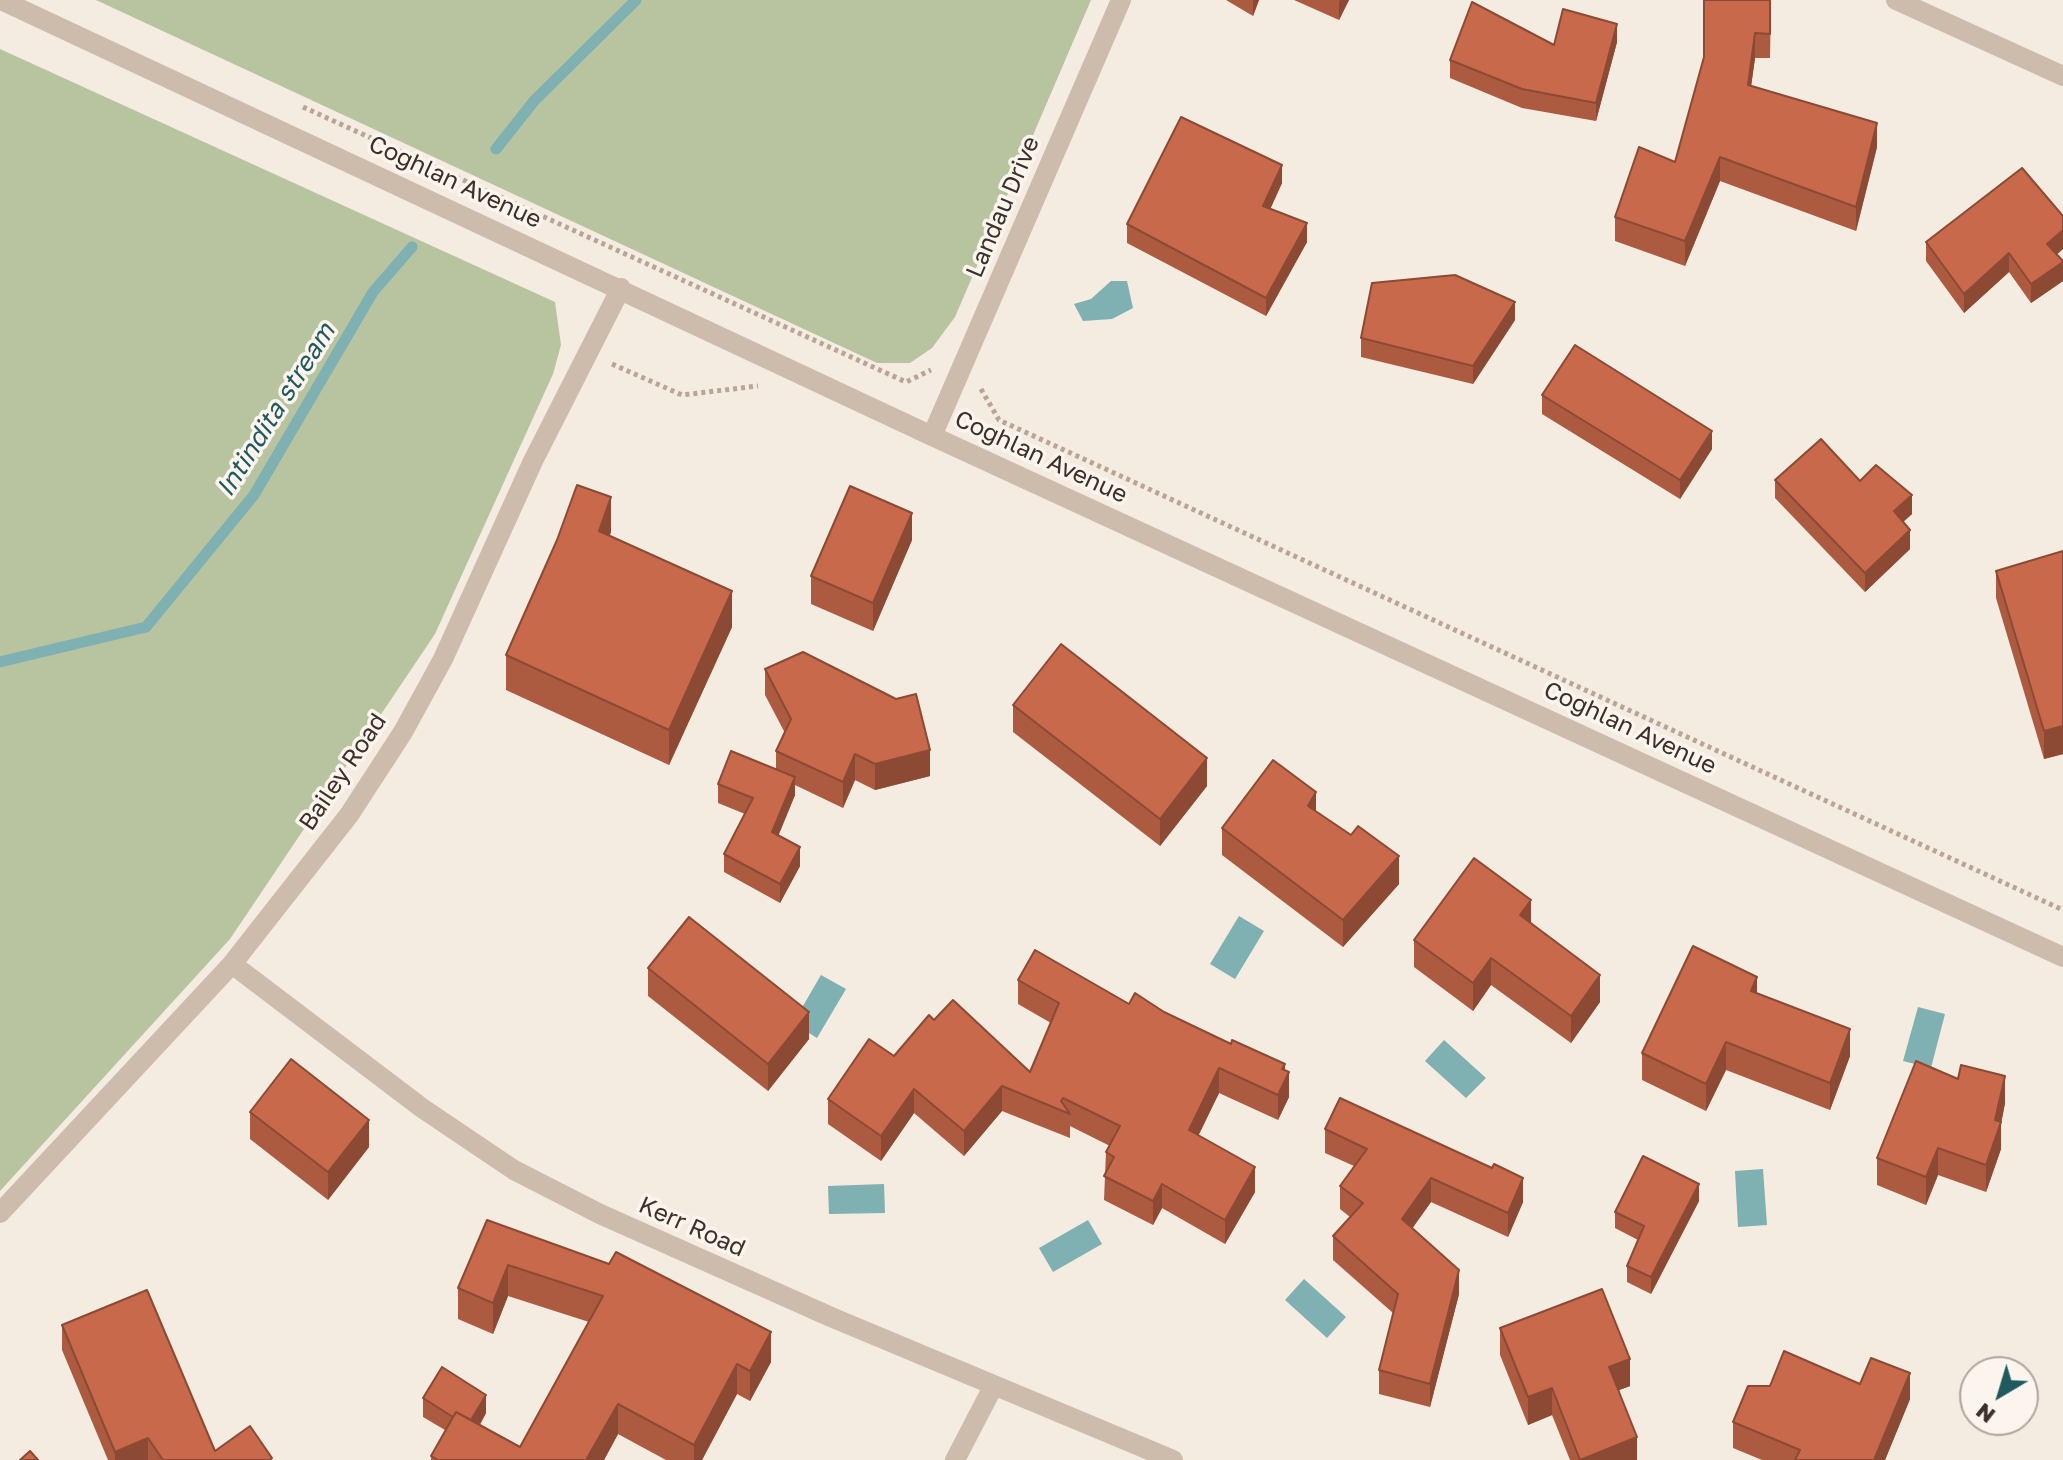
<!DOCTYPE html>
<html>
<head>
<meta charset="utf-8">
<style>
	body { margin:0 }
	#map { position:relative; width:2063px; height:1460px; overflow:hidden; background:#f4ebe1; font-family:"Golos Text",sans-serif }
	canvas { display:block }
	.north { position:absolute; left:1959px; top:1356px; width:80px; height:80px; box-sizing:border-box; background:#fbf5ee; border:2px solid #aea6a0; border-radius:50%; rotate:218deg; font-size:22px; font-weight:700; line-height:32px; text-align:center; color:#3b302b }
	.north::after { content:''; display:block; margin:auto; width:28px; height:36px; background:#1f5a5e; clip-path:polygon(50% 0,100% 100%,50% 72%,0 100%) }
</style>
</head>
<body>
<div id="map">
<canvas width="2063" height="1460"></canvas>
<div class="north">N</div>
</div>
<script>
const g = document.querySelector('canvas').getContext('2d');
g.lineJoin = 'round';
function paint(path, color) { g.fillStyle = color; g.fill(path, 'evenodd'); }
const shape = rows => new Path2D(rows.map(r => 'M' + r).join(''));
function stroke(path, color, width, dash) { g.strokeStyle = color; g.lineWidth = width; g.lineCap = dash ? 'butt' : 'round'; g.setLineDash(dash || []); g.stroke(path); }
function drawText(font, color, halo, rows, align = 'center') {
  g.font = font + ' "Golos Text",sans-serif'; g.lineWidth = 7; g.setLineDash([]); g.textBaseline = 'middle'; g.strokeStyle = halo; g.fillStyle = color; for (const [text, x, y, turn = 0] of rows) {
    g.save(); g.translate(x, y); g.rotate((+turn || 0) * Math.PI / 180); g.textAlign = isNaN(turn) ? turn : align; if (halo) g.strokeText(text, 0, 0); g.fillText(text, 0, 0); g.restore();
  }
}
paint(shape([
	[96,0,1091,0,955,317,932,348,910,363,877,363],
	[0,49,555,302,561,345,553,374,435,634,230,939,0,1191]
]), '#b8c4a0');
paint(shape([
	[1111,281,1127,281,1133,308,1112,319,1083,321,1074,304,1091,299],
	[1239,916,1264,931,1235,979,1210,964],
	[821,975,846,989,817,1038,793,1023],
	[1918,1007,1945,1014,1931,1068,1903,1061],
	[1444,1040,1486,1078,1466,1098,1425,1061],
	[1763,1169,1767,1225,1738,1227,1735,1171],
	[884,1184,885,1213,829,1214,828,1186],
	[1088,1220,1102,1244,1053,1272,1039,1248],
	[1304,1279,1346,1317,1327,1338,1285,1300]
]), '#7fb0b2');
stroke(shape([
	[496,149,534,101,636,0],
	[0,662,146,627,254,495,373,292,412,247]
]), '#7fb0b2', 11);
stroke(shape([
	[303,107,906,382,931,370],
	[612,364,682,395,758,386],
	[981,389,999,420,2063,910]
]), '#b9a596', 5, [4, 4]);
stroke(shape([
	[1,0,932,436,2063,957],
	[1896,0,2063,76],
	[932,436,1121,0],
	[232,964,422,1108,514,1170,600,1214,831,1317,1173,1460],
	[0,1213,232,964,349,815,403,732,443,659,533,461,621,288],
	[955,1460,994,1385]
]), '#cdbbac', 20);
paint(shape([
	[1226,0,1259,0,1253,16],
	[1294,0,1349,0,1339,20],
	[1771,0,1770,58,1755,58,1751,86,1877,147,1856,231,1720,181,1685,266,1615,241,1615,217,1675,162,1704,57],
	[1617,42,1596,121,1522,108,1450,78,1450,60,1554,45],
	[1282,183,1270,209,1307,242,1266,316,1127,243,1127,224],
	[2063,216,2063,249,2057,254,2063,261,2063,281,2031,303,2009,272,1964,313,1926,261,1926,242],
	[1515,320,1473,384,1361,357,1361,338],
	[1542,395,1712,449,1680,499,1542,414],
	[1775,480,1860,481,1912,514,1903,522,1910,549,1865,592,1775,498],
	[611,532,609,536,732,627,669,765,506,690,506,655],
	[912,540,873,631,811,604,811,576],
	[2063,551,2063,754,2044,759,1996,598,1996,571],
	[765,669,930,776,875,790,855,780,843,808,795,785,795,795,778,836,800,866,780,903,724,872,724,854,745,814,718,803,718,784,776,770,776,751,785,733,765,695],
	[1013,705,1207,786,1160,846,1013,732],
	[1316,812,1351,835,1399,884,1343,947,1222,855,1222,828],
	[1531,924,1600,1002,1571,1043,1491,985,1473,1011,1414,967,1414,940],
	[648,968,809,1039,768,1091,648,996],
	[1018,980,1164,1012,1285,1070,1289,1097,1278,1120,1219,1093,1198,1136,1255,1192,1225,1244,1162,1208,1153,1225,1104,1200,1106,1152,1110,1146,1070,1126,1070,1138,1002,1111,964,1156,914,1113,881,1161,828,1124,828,1099,894,1056,934,1020,1030,1072,1051,1023,1018,1004],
	[1757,993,1850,1056,1830,1110,1726,1070,1706,1111,1642,1080,1642,1053],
	[2005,1103,2001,1124,2001,1149,1986,1192,1938,1175,1926,1205,1877,1185,1877,1158],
	[250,1112,369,1147,328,1200,250,1139],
	[1325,1129,1523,1202,1508,1237,1431,1202,1412,1228,1459,1294,1430,1407,1379,1394,1379,1370,1393,1313,1333,1260,1333,1236,1350,1217,1340,1209,1340,1186,1354,1166,1325,1153],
	[1699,1201,1651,1294,1627,1282,1627,1266,1638,1240,1615,1228,1615,1212],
	[487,1220,771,1362,750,1401,737,1394,702,1460,666,1460,618,1434,604,1460,431,1460,431,1456,445,1430,423,1417,423,1398,486,1413,480,1425,520,1447,589,1322,508,1296,493,1334,458,1319,458,1288],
	[62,1325,215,1451,272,1460,108,1460,62,1350],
	[1500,1328,1630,1386,1619,1390,1637,1460,1570,1460,1552,1415,1528,1425,1500,1355],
	[1860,1384,1910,1399,1885,1460,1762,1460,1733,1448,1733,1422]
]), '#ac5a40');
paint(shape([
	[1253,0,1259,0,1253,16],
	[1340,0,1349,0,1339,20,1339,2],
	[1617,24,1617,42,1596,121,1596,103],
	[1755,33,1755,58,1748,109,1748,85],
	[1877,123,1877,147,1856,231,1856,207],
	[1720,157,1720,181,1685,266,1685,241],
	[1282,165,1282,183,1263,225,1263,206],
	[1307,223,1307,242,1266,316,1266,298],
	[2063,230,2063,249,2047,263,2047,244],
	[2009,253,2009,272,1964,313,1964,294],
	[2063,262,2063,281,2031,303,2031,284],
	[1515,302,1515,320,1473,384,1473,366],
	[1712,431,1712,449,1680,499,1680,480],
	[1912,495,1912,514,1894,530,1894,511],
	[611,497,611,532,599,567,599,531],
	[912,513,912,540,873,631,873,603],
	[1910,530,1910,549,1865,592,1865,573],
	[732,591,732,627,669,765,669,730],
	[2063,726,2063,754,2044,759,2044,731],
	[930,750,930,776,875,790,875,764],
	[855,754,855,780,843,808,843,782],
	[1207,758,1207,786,1160,846,1160,819],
	[795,777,795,795,772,851,772,832],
	[1316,792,1316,819,1308,806],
	[800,847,800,866,780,903,780,884],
	[1399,856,1399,884,1343,947,1343,920],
	[1531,900,1531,927,1520,915],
	[1491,958,1491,985,1473,1011,1473,983],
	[1600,975,1600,1002,1571,1043,1571,1016],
	[1757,977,1757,1004,1751,991],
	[809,1012,809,1039,768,1091,768,1064],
	[1850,1029,1850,1056,1830,1110,1830,1083],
	[1726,1042,1726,1070,1706,1111,1706,1084],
	[1285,1064,1285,1081,1289,1072,1289,1097,1278,1120,1278,1095,1282,1069],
	[1219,1068,1219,1093,1189,1155,1189,1130],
	[2005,1076,2005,1103,2001,1124,2001,1149,1986,1192,1986,1165],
	[1002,1086,1002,1111,964,1156,964,1131],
	[914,1089,914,1113,881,1161,881,1136],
	[369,1120,369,1147,328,1200,328,1172],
	[1938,1148,1938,1175,1926,1205,1926,1177],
	[1255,1167,1255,1192,1225,1244,1225,1220],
	[1431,1178,1431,1202,1402,1243,1402,1219],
	[1523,1178,1523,1202,1508,1237,1508,1213],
	[1162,1184,1162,1208,1153,1225,1153,1201],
	[1699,1184,1699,1201,1651,1294,1651,1277],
	[508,1265,508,1296,493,1334,493,1303],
	[1459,1270,1459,1294,1430,1407,1430,1384],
	[771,1332,771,1362,750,1401,750,1371],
	[1630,1359,1630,1386,1609,1394,1609,1367],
	[737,1364,737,1394,702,1460,694,1460,694,1445],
	[1910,1373,1910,1399,1885,1460,1874,1460],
	[1552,1388,1552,1415,1528,1425,1528,1397],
	[486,1395,486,1413,468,1444,468,1426],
	[618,1404,618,1434,604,1460,586,1460],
	[1637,1437,1637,1460,1580,1460],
	[148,1438,148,1460,115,1460,115,1452]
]), '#8c4a34');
const building = shape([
	[1704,0,1770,0,1770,34,1755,33,1748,85,1877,123,1856,207,1720,157,1685,241,1615,217,1639,147,1675,162,1704,57,1704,0],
	[1472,2,1554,45,1563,9,1617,24,1596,103,1522,89,1450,60,1472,2],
	[1181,117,1282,165,1263,206,1307,223,1266,298,1127,224,1181,117],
	[2022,168,2063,216,2063,230,2047,244,2063,261,2063,262,2031,284,2009,253,1964,294,1926,242,2022,168],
	[1455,275,1515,302,1473,366,1361,338,1372,283,1455,275],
	[1575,345,1712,431,1680,480,1542,395,1575,345],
	[1821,439,1860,481,1876,465,1912,495,1894,511,1910,530,1865,573,1775,480,1821,439],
	[577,485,611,497,599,531,732,591,669,730,506,655,557,540,577,485],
	[850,486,912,513,873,603,811,576,850,486],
	[2063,551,2063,726,2044,731,1996,571,2063,551],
	[1061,644,1207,758,1160,819,1013,705,1061,644],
	[803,652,896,699,916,694,930,750,875,764,855,754,843,782,776,751,791,719,765,669,803,652],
	[731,751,795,777,772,832,800,847,780,884,724,854,753,798,718,784,731,751],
	[1273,760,1316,792,1308,806,1351,835,1358,826,1399,856,1343,920,1222,828,1273,760],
	[1474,858,1531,900,1520,915,1600,975,1571,1016,1491,958,1473,983,1414,940,1474,858],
	[689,917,809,1012,768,1064,648,968,689,917],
	[1693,946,1757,977,1751,991,1850,1029,1830,1083,1726,1042,1706,1084,1642,1053,1693,946],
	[1035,950,1129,1004,1135,993,1164,1012,1231,1044,1232,1040,1285,1064,1282,1069,1289,1072,1278,1095,1219,1068,1189,1130,1255,1167,1225,1220,1162,1184,1153,1201,1104,1176,1114,1157,1106,1152,1120,1126,1063,1098,1061,1101,1070,1114,1002,1086,964,1131,914,1089,881,1136,828,1099,869,1039,894,1056,929,1015,934,1020,953,1000,1030,1072,1059,1003,1018,980,1035,950],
	[291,1059,369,1120,328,1172,250,1112,291,1059],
	[1916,1061,1958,1079,1961,1065,2005,1076,1995,1120,2001,1122,1986,1165,1938,1148,1926,1177,1877,1158,1916,1061],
	[1340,1098,1492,1168,1494,1164,1523,1178,1508,1213,1431,1178,1402,1219,1459,1270,1430,1384,1379,1370,1398,1294,1333,1236,1363,1203,1340,1186,1367,1149,1325,1129,1340,1098],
	[1643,1156,1699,1184,1651,1277,1627,1266,1644,1226,1615,1212,1643,1156],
	[487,1220,609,1264,616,1252,771,1332,750,1371,737,1364,694,1445,618,1404,586,1460,438,1460,431,1456,456,1412,520,1447,603,1296,508,1265,493,1303,458,1288,487,1220],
	[1602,1289,1630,1359,1609,1367,1637,1437,1580,1460,1552,1388,1528,1397,1500,1328,1602,1289],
	[147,1290,215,1451,250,1426,272,1458,270,1460,163,1460,148,1438,115,1452,62,1325,147,1290],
	[1784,1351,1860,1384,1871,1358,1910,1373,1874,1460,1795,1460,1800,1450,1733,1422,1748,1386,1770,1386,1784,1351],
	[442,1367,486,1395,471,1420,456,1412,453,1417,423,1398,442,1367],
	[30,1451,38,1460,20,1460,30,1451]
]);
paint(building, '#c8694b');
stroke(building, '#8c4a34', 2);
drawText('24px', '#3b302b', '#fbf5ee', [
	["Coghlan Avenue",455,182,25],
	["Landau Drive",1003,207,-67],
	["Coghlan Avenue",1041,457,25],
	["Coghlan Avenue",1630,728,25],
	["Bailey Road",343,772,-56],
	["Kerr Road",692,1227,24]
]);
drawText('italic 26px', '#1f5a5e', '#fbf5ee', [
	["Intindita stream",276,410,-58]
]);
</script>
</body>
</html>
